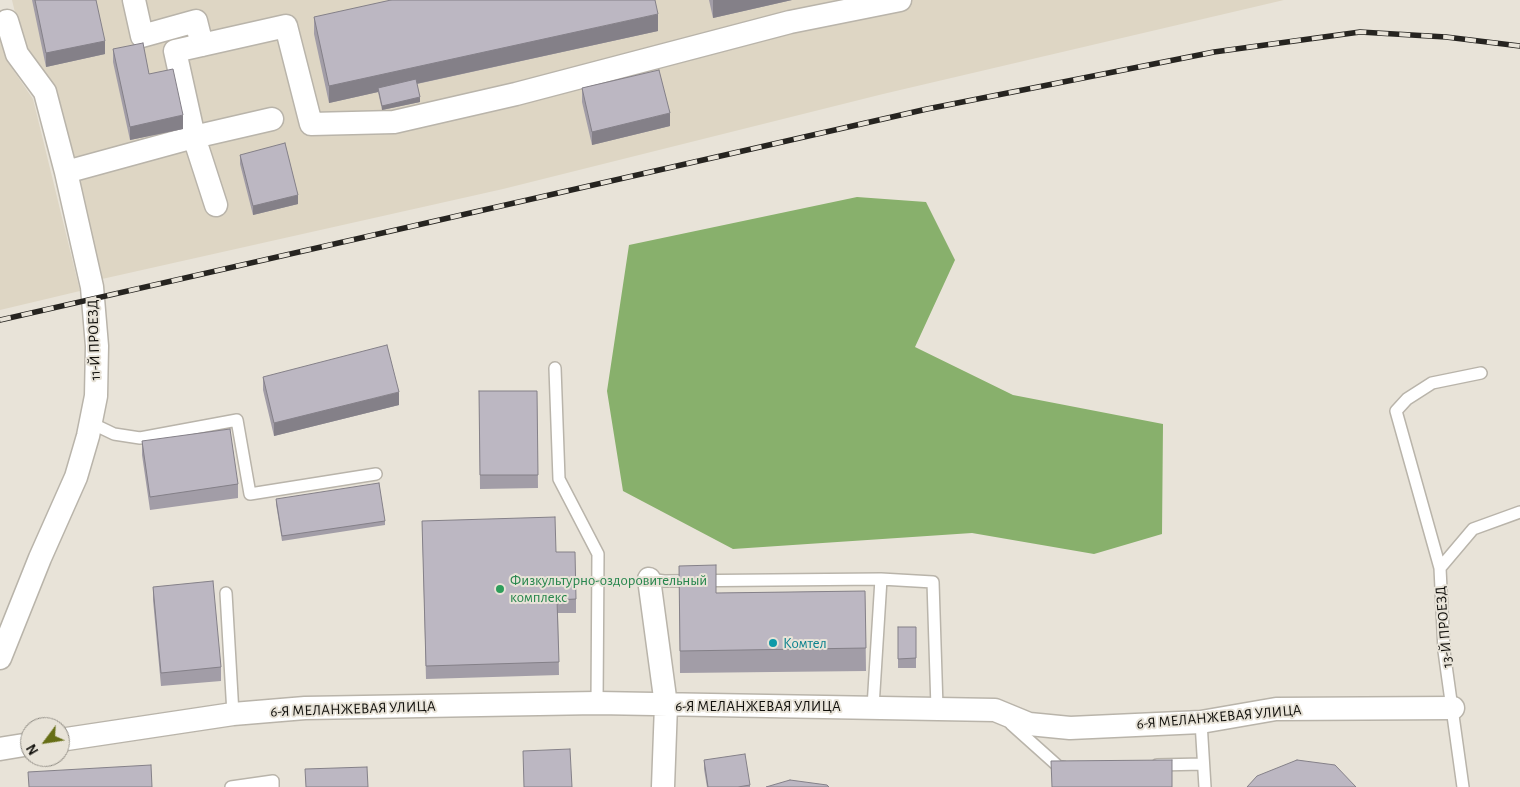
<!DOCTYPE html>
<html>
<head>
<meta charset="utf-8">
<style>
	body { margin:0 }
	#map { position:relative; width:1520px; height:787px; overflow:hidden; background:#e8e3d8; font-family:"Alegreya Sans",sans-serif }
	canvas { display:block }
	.north { position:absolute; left:20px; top:717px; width:50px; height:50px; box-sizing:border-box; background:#e8e3d8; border:1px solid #928e86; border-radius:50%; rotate:239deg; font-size:14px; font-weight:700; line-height:20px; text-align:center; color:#100f0b }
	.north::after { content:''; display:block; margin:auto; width:18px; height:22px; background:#666e15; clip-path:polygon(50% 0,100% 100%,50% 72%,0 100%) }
</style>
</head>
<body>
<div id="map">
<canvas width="1520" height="787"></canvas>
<div class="north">N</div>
</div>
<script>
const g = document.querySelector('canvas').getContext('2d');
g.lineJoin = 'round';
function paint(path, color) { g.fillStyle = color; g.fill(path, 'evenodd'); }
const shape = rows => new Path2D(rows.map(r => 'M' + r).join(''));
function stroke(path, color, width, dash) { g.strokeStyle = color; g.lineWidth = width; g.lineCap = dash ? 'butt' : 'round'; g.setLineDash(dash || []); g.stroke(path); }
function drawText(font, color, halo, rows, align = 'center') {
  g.font = font + ' "Alegreya Sans",sans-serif'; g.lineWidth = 4; g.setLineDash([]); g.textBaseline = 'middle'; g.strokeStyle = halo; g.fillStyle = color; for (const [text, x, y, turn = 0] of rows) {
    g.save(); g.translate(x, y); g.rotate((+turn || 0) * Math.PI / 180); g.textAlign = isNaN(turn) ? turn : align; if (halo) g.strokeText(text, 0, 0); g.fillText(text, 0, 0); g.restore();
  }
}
paint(shape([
	[12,0,1284,0,883,94,503,189,102,279,25,55],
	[0,35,7,61,33,99,80,291,0,310]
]), '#ded6c4');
paint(shape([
	[857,197,926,202,955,260,915,347,1013,395,1163,424,1162,534,1094,554,972,533,733,549,623,491,607,391,629,245]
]), '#88b06c');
const service = shape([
	[555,368,559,479,598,554,597,703],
	[91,423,114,434,140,438,237,420,250,494,376,474],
	[1440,568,1396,411,1407,399,1432,383,1481,373],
	[649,579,664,581,881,579,873,707],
	[881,579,933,582,937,708],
	[226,593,233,714],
	[1201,722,1205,787],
	[1011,724,1059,767,1063,767],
	[1157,765,1203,764],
	[231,787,273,781,273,787],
	[1463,787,1444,651,1440,568,1473,529,1520,512]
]);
const minor = shape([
	[134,0,142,36,196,21,202,45],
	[272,119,194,137,175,51,286,26,311,124,394,122,516,94,790,22,900,0],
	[66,172,194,137,216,205],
	[649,579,666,705,663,787],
	[0,658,40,558,76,477,88,436,96,396,97,346,92,287,66,172,45,92,17,54,7,21],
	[60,740,233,714,305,708,597,703,995,710,1029,724,1070,728,1201,722,1276,709,1453,708],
	[0,749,30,744]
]);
stroke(service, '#b9b4aa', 14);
stroke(minor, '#b9b4aa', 25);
stroke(service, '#fff', 11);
stroke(minor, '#fff', 22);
const rail = shape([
	[0,320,927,109,1214,52,1360,32,1446,37,1520,46]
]);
stroke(rail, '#262420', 5.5);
stroke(rail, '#e8e3d8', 4, [11]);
paint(shape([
	[32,0,96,0,105,54,46,67],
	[709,0,792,0,713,18],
	[314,17,658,31,417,84,420,102,382,110,378,92,329,103,314,34],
	[113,49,149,74,183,129,130,140,113,62],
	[582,88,670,126,592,145,582,102],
	[240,155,298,204,253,215,240,164],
	[263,377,399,405,274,436,263,390],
	[479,391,537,391,538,488,480,489],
	[142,441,238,484,238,498,150,510,142,455],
	[276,499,385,521,385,525,282,541,276,504],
	[422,521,556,552,576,599,576,613,558,613,559,675,426,679],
	[679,566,716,593,865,591,866,671,680,673],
	[153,587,221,667,221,681,161,686,153,600],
	[898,627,916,627,916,668,898,668],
	[704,760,750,785,750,787,707,787,704,769]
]), '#a29da7');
paint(shape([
	[713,0,792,0,713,18],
	[658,14,658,31,379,92,378,88,378,92,329,103,329,86],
	[105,41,105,54,46,67,46,53],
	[420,97,420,102,382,110,382,106],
	[670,113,670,126,592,145,592,132],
	[183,115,183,129,130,140,130,127],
	[298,195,298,204,253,215,253,206],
	[399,392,399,405,274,436,274,423]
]), '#848088');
const building = shape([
	[35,0,96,0,105,41,46,53,35,0],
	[391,0,655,0,658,14,329,86,314,17,391,0],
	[143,43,149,74,173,69,183,115,130,127,113,49,143,43],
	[659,70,670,113,592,132,582,88,659,70],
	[416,79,420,97,382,106,378,88,416,79],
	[285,143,298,195,253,206,240,155,285,143],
	[387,345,399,392,274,423,263,377,387,345],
	[479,391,537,391,538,475,480,475,479,391],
	[230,429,238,484,150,497,142,441,230,429],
	[379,483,385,521,282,536,276,499,379,483],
	[555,517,556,552,575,552,576,599,557,600,559,662,426,666,422,521,555,517],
	[716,565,716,593,865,591,866,648,680,651,679,566,716,565],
	[213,581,221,667,161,673,153,587,213,581],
	[898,627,916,627,916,658,898,659,898,627],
	[570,749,572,787,524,787,523,751,570,749],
	[745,754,750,785,738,787,708,787,704,760,745,754],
	[1172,760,1172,787,1052,787,1051,761,1172,760],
	[1297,760,1335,765,1356,787,1247,787,1257,776,1297,760],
	[151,765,152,787,29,787,28,772,151,765],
	[367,767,368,787,306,787,305,769,367,767],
	[790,780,827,785,829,787,766,787,790,780]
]);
paint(building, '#bcb7c2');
stroke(building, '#848088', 1);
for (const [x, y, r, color] of [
	[500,589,5,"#2e9e5b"],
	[773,643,5,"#0f9aa8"]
]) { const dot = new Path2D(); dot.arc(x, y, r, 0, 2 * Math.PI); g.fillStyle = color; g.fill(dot); stroke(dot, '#e8e3d8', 2); }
drawText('15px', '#100f0b', '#e8e3d8', [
	["11-Й ПРОЕЗД",94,340,-92],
	["13-Й ПРОЕЗД",1444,627,-95],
	["6-Я МЕЛАНЖЕВАЯ УЛИЦА",758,706],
	["6-Я МЕЛАНЖЕВАЯ УЛИЦА",353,709,-2],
	["6-Я МЕЛАНЖЕВАЯ УЛИЦА",1219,717,-5]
]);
drawText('15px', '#27864d', '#e8e3d8', [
	["Физкультурно-оздоровительный",510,580],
	["комплекс",510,597]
], 'left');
drawText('15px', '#0d838f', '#e8e3d8', [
	["Комтел",783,643]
], 'left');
</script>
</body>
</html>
